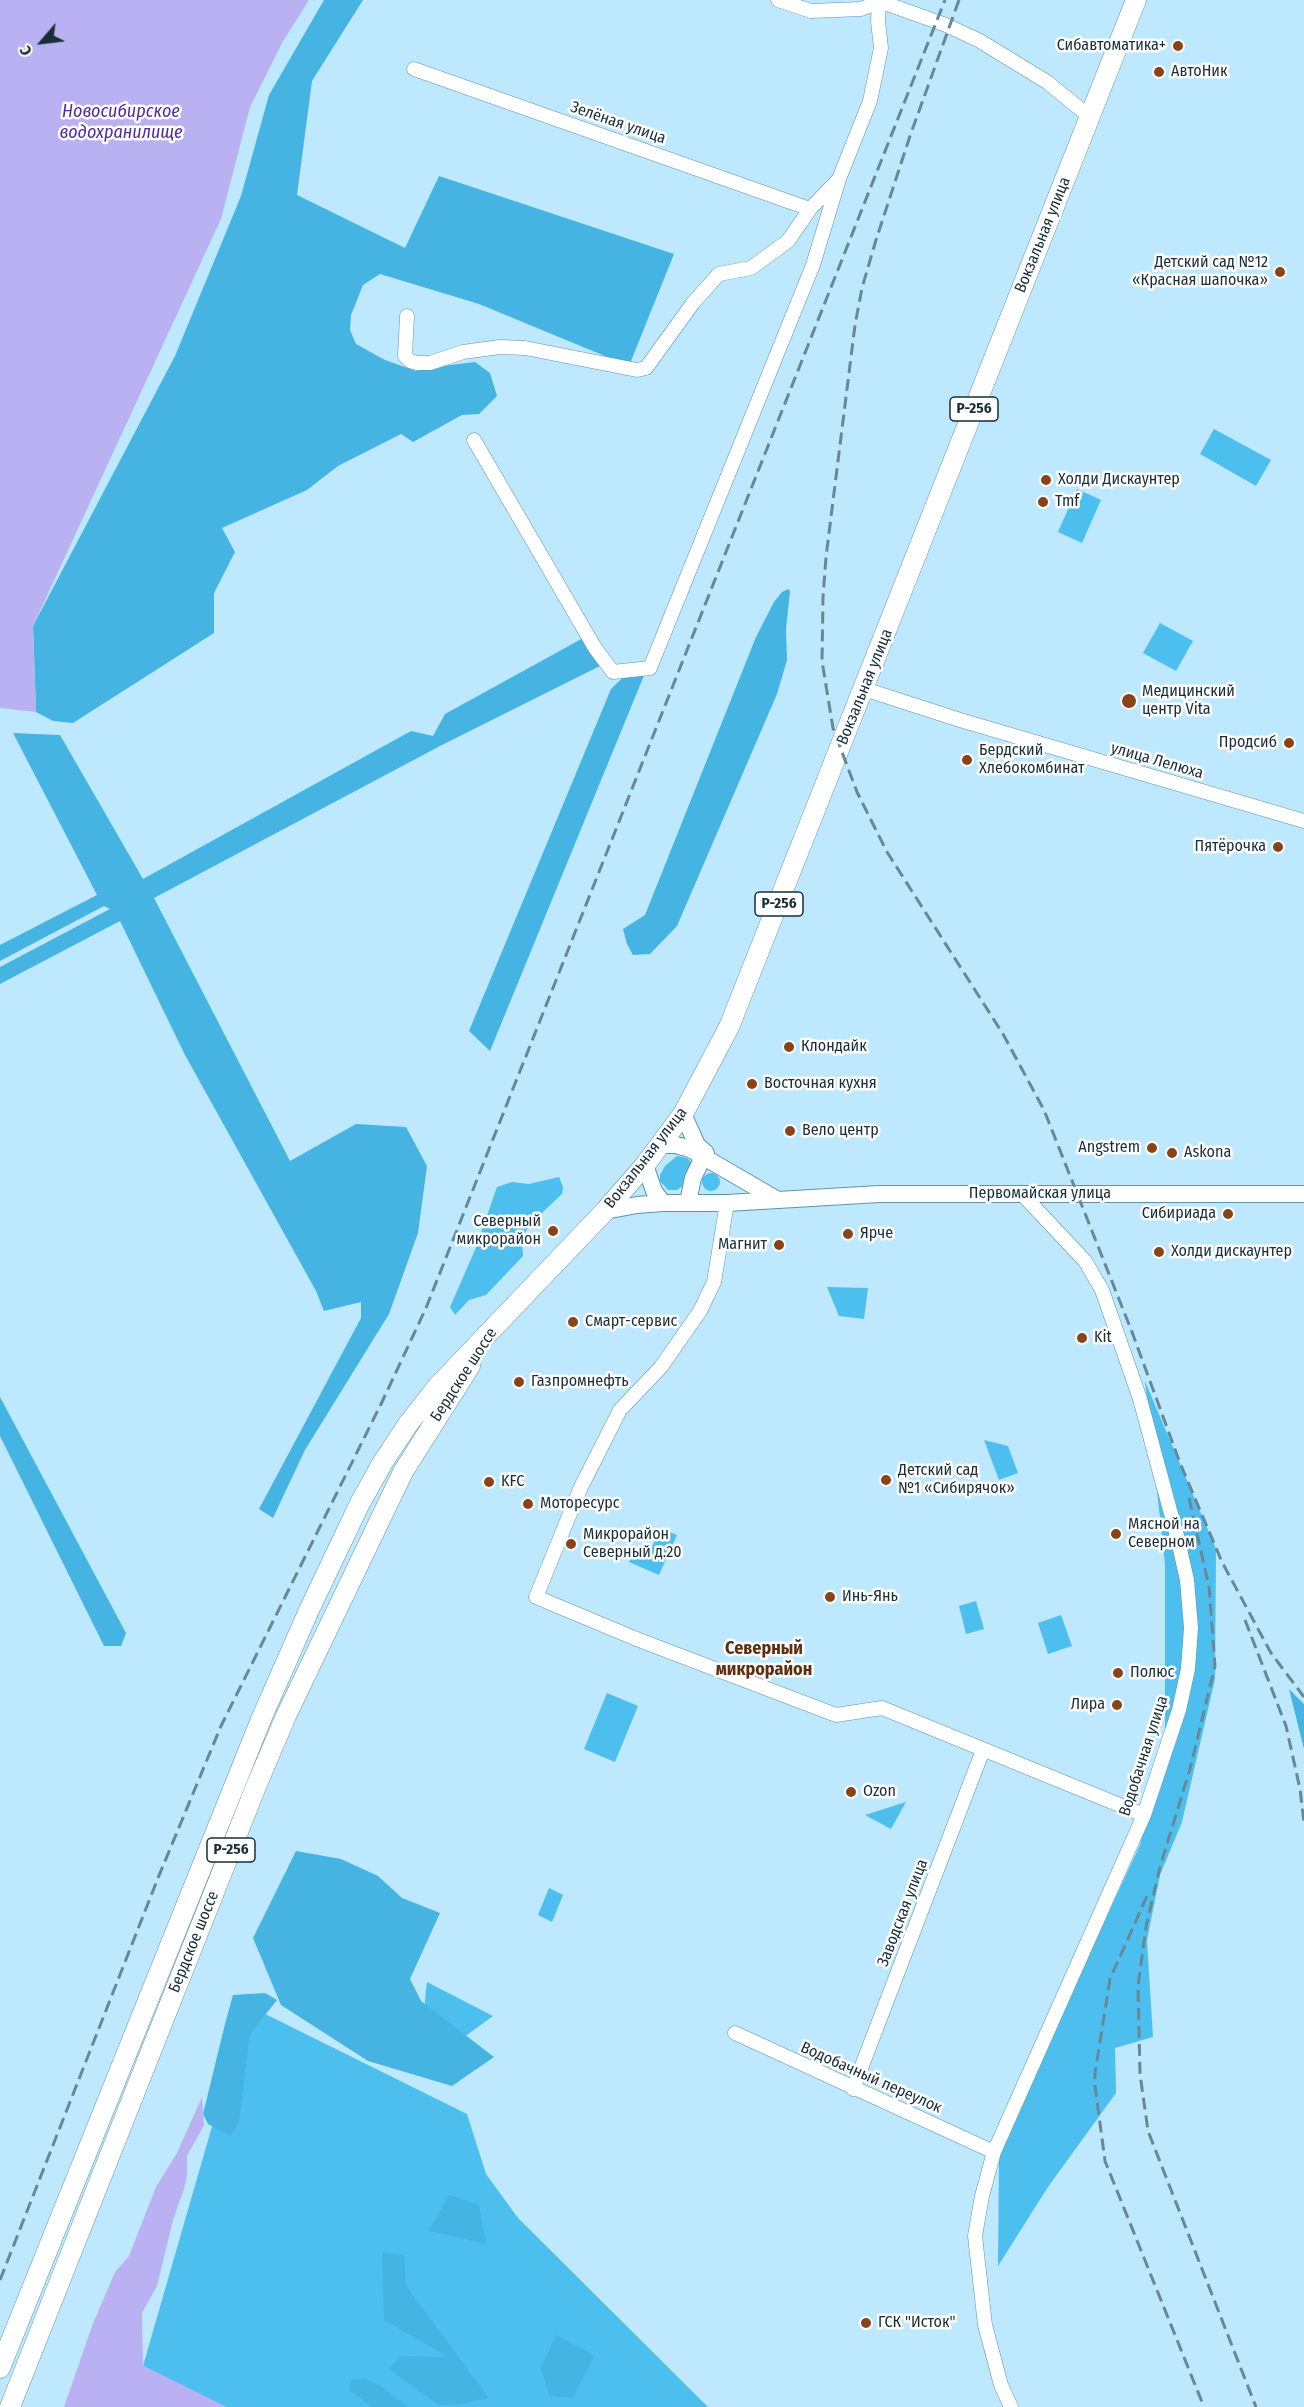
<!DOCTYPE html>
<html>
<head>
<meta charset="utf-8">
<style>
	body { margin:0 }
	#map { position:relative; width:1304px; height:2407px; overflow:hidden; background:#bde8fe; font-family:"Fira Sans Condensed",sans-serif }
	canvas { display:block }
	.north { position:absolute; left:12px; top:12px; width:60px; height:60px; -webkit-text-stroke:4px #fff; paint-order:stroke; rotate:242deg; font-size:16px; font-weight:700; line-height:24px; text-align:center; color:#182e38 }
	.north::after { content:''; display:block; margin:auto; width:21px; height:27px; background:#182e38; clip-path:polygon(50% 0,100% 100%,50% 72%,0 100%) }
</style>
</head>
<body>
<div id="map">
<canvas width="1304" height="2407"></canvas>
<div class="north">С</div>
</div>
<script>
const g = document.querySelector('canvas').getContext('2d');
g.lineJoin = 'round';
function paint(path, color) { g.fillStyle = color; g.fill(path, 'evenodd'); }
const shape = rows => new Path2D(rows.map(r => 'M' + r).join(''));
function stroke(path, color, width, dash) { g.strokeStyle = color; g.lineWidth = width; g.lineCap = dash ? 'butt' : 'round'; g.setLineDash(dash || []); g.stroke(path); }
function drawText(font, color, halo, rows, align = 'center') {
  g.font = font + ' "Fira Sans Condensed",sans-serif'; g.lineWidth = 5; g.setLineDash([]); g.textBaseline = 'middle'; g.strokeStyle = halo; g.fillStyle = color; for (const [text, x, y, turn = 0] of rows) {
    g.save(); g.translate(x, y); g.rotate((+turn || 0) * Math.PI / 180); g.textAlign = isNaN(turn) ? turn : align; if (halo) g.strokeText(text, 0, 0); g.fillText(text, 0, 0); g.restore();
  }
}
paint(shape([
	[1214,429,1271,460,1256,486,1200,454],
	[1077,489,1101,500,1082,543,1058,532],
	[1160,623,1193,641,1176,671,1143,653],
	[677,1156,687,1158,692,1163,684,1185,677,1190,668,1190,660,1181,660,1175,665,1166],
	'702 1182a9 9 0 1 1 18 0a9 9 0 1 1-18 0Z',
	[559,1177,563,1187,562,1194,529,1225,522,1240,523,1256,486,1295,469,1300,455,1315,450,1307,475,1250,497,1187,512,1182,529,1184],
	[827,1287,868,1288,864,1319,839,1316],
	[1145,1381,1216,1549,1215,1679,1182,1822,1160,1875,1147,1940,1153,2037,1115,2048,1116,2093,1048,2187,998,2266,999,2157,1066,2004,1140,1845,1165,1734,1165,1564],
	[984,1440,1008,1446,1018,1473,999,1480],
	[660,1528,677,1535,659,1575,629,1562,634,1549,649,1555],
	[976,1601,984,1629,966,1634,959,1606],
	[1061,1615,1072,1646,1048,1654,1038,1623],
	[607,1693,638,1706,615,1762,584,1749],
	[906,1802,891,1829,865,1815],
	[549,1888,563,1895,552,1922,538,1915],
	[427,1982,493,2016,456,2043,423,2020],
	[247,2005,467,2114,486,2174,518,2218,708,2407,226,2407,143,2366]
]), '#4dbfef');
paint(shape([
	[324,0,363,0,312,81,297,195,405,248,439,176,674,254,629,366,479,304,380,274,363,285,351,315,350,330,356,344,385,360,416,371,442,366,475,362,490,373,497,396,479,414,462,415,413,442,401,434,338,466,307,490,222,528,235,552,214,593,214,633,73,723,53,721,36,712,33,626,175,356,241,196,269,95],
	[788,589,790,591,786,629,787,660,777,694,677,926,650,954,633,955,627,944,623,929,645,915,756,637,774,602,782,592],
	[585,637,600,666,440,746,154,898,290,1161,356,1124,406,1127,427,1166,418,1233,389,1314,305,1450,273,1518,259,1509,361,1318,361,1302,324,1311,316,1291,185,1055,120,921,0,984,0,967,110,909,104,906,0,961,0,945,97,895,13,733,60,735,143,879,411,731,433,736,445,714],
	[633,668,645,673,490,1051,469,1031,611,689],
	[0,1397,126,1633,121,1646,104,1646,0,1436],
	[1289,1689,1304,1704,1304,1749],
	[296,1851,341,1859,378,1876,402,1898,440,1913,410,1979,421,2001,494,2057,452,2086,368,2061,281,2005,253,1938],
	[265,1993,277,2000,250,2034,239,2123,230,2136,208,2124,203,2114,225,2024,233,1995],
	[449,2195,479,2205,486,2244,429,2231],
	[382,2252,404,2255,406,2286,489,2398,460,2404,438,2405,389,2369,401,2356,448,2357,384,2320],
	[556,2335,589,2352,594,2357,573,2398,549,2396,541,2368],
	[352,2379,365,2379,379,2385,408,2407,372,2407,349,2390]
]), '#45b4e3');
paint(shape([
	[0,0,309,0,282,43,250,107,221,219,33,626,36,712,0,708],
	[202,2097,204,2125,187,2156,187,2175,184,2189,173,2220,157,2286,142,2313,143,2366,226,2407,64,2407,92,2326,115,2272,129,2256,156,2187,177,2153]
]), '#b9b1f1');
const minor = shape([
	[778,0,811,11,861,9,879,2],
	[876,0,946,25,980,41,1047,82,1090,117],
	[414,69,810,209],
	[407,316,405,356,410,361,417,363,430,363,463,352,500,347,525,348,637,370,646,368,693,303,719,274,751,268,788,241,810,209,839,179,870,101,881,48,878,21,879,2],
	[474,440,595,648,613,672,650,668,813,265,839,179],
	[864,689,960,720,1304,821],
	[727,1203,714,1282,700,1311,661,1367,620,1410,580,1489,536,1597,639,1640,836,1715,882,1708,1144,1815],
	[735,2033,994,2152],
	[853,2089,983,1750],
	[1011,2407,1001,2385,985,2325,975,2236,982,2196,994,2152,1144,1815,1179,1710,1188,1669,1191,1628,1187,1580,1177,1536,1140,1399,1102,1290,1085,1261,1022,1194]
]);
const major = shape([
	[683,1114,697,1145,706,1153],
	[660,1145,676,1145,690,1149,776,1199],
	[645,1165,654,1191,663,1203],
	[688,1202,693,1178,704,1155],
	[605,1211,637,1205,663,1203,727,1203,879,1194,1304,1194]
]);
const highway = shape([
	[0,2368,262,1717,310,1608,360,1503,383,1462,408,1424,438,1386,605,1211,645,1165,683,1114,729,1027,1136,0],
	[10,2407,257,1784,286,1716,403,1472,470,1366]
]);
stroke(minor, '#5f93ac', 15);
stroke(major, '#5f93ac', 18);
stroke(highway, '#5f93ac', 21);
stroke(minor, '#fff', 14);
stroke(major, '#fff', 16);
stroke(highway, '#fff', 20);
stroke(shape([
	[959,0,910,136,876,240,862,288,855,325,826,557,823,597,822,661,833,728,857,792,887,852,1003,1034,1044,1110,1132,1332,1180,1463,1222,1562,1271,1653,1304,1697],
	[1189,1498,1209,1587,1215,1666,1190,1769,1160,1867,1146,1927,1138,1986,1140,2074,1148,2131,1256,2407],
	[1245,1620,1286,1726,1300,1789,1304,1823],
	[1147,1896,1110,1979,1095,2073,1095,2086,1105,2161,1204,2407],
	[0,2280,158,1878,221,1726,382,1402,426,1308,945,0]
]), '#688898', 3, [12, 6]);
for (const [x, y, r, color] of [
	[1178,46,6,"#884418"],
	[1159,72,6,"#884418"],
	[1280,272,6,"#884418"],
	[1046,480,6,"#884418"],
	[1043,502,6,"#884418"],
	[1129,701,8,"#884418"],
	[1289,743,6,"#884418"],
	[967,760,6,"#884418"],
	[1278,847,6,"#884418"],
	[789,1047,6,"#884418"],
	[752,1084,6,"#884418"],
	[790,1131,6,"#884418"],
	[1152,1148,6,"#884418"],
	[1172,1153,6,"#884418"],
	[1228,1214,6,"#884418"],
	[553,1231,6,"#884418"],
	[848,1234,6,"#884418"],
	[779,1245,6,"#884418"],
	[1159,1252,6,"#884418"],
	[573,1322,6,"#884418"],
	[1082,1338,6,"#884418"],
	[519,1382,6,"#884418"],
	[886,1480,6,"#884418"],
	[489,1482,6,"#884418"],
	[528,1504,6,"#884418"],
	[1116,1534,6,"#884418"],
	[571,1544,6,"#884418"],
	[830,1597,6,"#884418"],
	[1118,1673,6,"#884418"],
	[1117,1705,6,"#884418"],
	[851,1792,6,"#884418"],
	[866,2323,6,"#884418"]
]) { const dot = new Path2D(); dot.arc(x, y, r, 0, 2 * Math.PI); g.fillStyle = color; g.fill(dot); stroke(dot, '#fff', 2); }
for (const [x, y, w] of [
	[974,409,48],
	[779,904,48],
	[231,1850,48]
]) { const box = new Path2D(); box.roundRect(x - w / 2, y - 12, w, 24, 4.5); g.fillStyle = '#fff'; g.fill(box); stroke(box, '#182e38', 1.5); }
drawText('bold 15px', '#182e38', null, [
	["Р-256",974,409],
	["Р-256",779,904],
	["Р-256",231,1850]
]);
drawText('16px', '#182e38', '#fff', [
	["Сибавтоматика+",1166,46,"right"],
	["АвтоНик",1171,72],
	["Детский сад №12",1268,263,"right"],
	["«Красная шапочка»",1268,281,"right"],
	["Холди Дискаунтер",1058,480],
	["Tmf",1055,502],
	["Медицинский",1142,692],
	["центр Vita",1142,710],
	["Продсиб",1277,743,"right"],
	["Бердский",979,751],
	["Хлебокомбинат",979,769],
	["Пятёрочка",1266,847,"right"],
	["Клондайк",801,1047],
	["Восточная кухня",764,1084],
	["Вело центр",802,1131],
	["Angstrem",1140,1148,"right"],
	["Askona",1184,1153],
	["Сибириада",1216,1214,"right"],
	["Северный",541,1222,"right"],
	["микрорайон",541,1240,"right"],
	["Ярче",860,1234],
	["Магнит",767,1245,"right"],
	["Холди дискаунтер",1171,1252],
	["Смарт-сервис",585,1322],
	["Kit",1094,1338],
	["Газпромнефть",531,1382],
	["Детский сад",898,1471],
	["№1 «Сибирячок»",898,1489],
	["KFC",501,1482],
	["Моторесурс",540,1504],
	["Мясной на",1128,1525],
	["Северном",1128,1543],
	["Микрорайон",583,1535],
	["Северный д.20",583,1553],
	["Инь-Янь",842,1597],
	["Полюс",1130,1673],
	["Лира",1105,1705,"right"],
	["Ozon",863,1792],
	["ГСК \"Исток\"",878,2323]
], 'left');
drawText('16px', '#182e38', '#fff', [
	["Зелёная улица",618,123,19],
	["Вокзальная улица",1043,235,-68],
	["Вокзальная улица",865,687,-68],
	["улица Лелюха",1157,761,16],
	["Вокзальная улица",646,1158,-52],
	["Первомайская улица",1040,1194],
	["Бердское шоссе",464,1375,-57],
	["Водобачная улица",1144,1756,-72],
	["Заводская улица",903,1913,-69],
	["Бердское шоссе",194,1942,-68],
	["Водобачный переулок",871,2078,24]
]);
drawText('italic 18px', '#4e2ba2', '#fff', [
	["Новосибирское",121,112],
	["водохранилище",121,133]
]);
drawText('bold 18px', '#5d2e10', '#fff', [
	["Северный",764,1649],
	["микрорайон",764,1670]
]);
</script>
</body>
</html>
